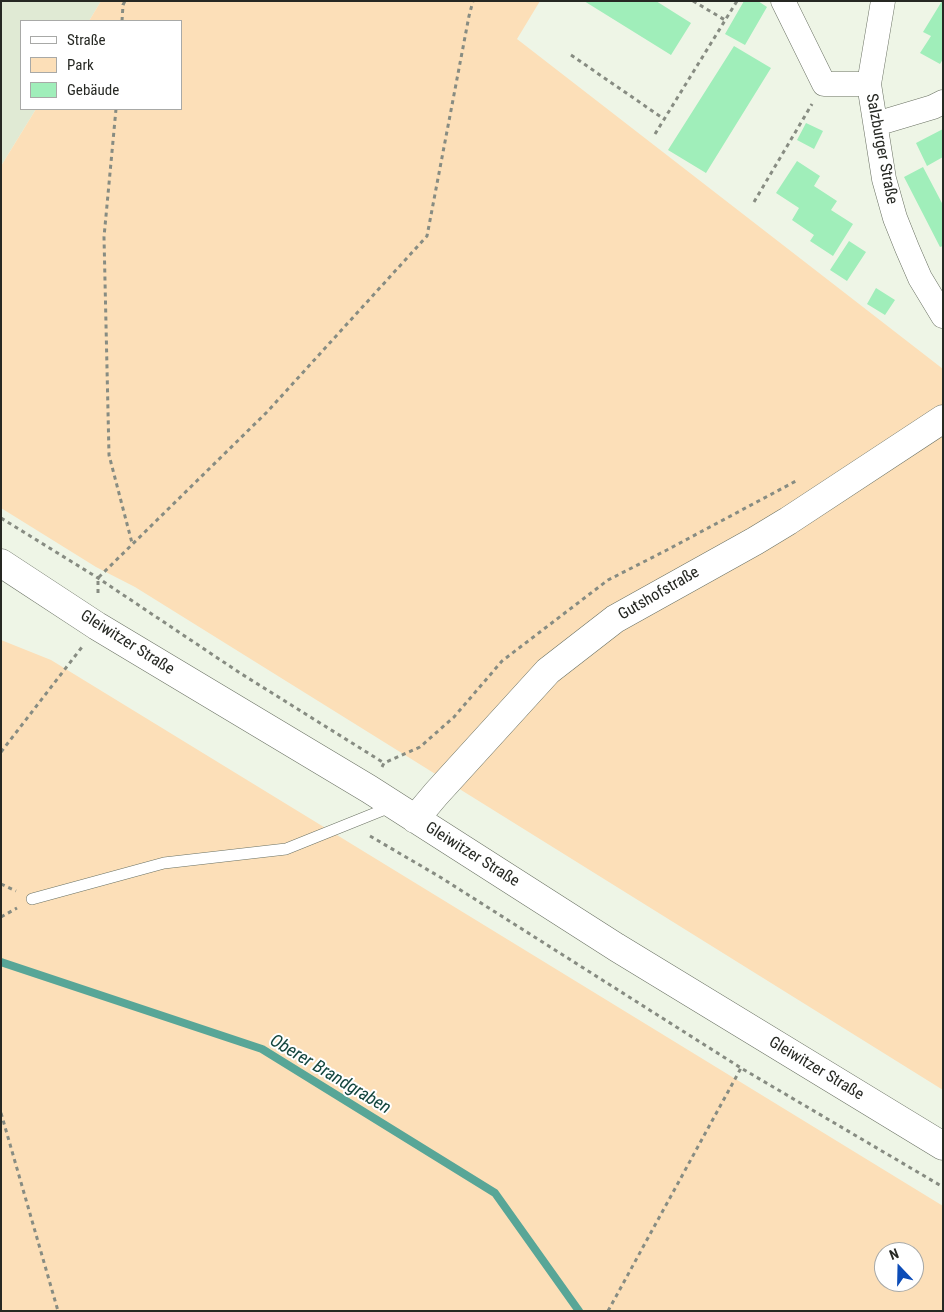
<!DOCTYPE html>
<html>
<head>
<meta charset="utf-8">
<style>
	body { margin:0 }
	#map { position:relative; width:944px; height:1312px; overflow:hidden; background:#eef5e6; font-family:"Roboto Condensed",sans-serif }
	canvas { display:block }
	.frame { position:absolute; inset:0; border:2px solid #262823; pointer-events:none }
	.legend { position:absolute; left:20px; top:20px; width:162px; height:90px; box-sizing:border-box; background:#fff; border:1px solid #a8a9a7; margin:0; padding:6px 9px; list-style:none; font-size:15px; color:#262823 }
	.legend li { display:flex; align-items:center; gap:10px; height:25px }
	.legend b { width:25px; border:1px solid #a8a9a7 }
	.north { position:absolute; left:874px; top:1242px; width:50px; height:50px; box-sizing:border-box; background:#fff; border:1px solid #a8a9a7; border-radius:50%; rotate:339deg; font-size:14px; font-weight:700; line-height:20px; text-align:center; color:#262823 }
	.north::after { content:''; display:block; margin:auto; width:18px; height:22px; background:#0c4cb7; clip-path:polygon(50% 0,100% 100%,50% 72%,0 100%) }
</style>
</head>
<body>
<div id="map">
<canvas width="944" height="1312"></canvas>
<div class="frame"></div>
<ul class="legend">
<li><b style="height:6px;background:#fff"></b>Straße</li>
<li><b style="height:14px;background:#fcdfb8"></b>Park</li>
<li><b style="height:14px;background:#a0eeba"></b>Gebäude</li>
</ul>
<div class="north">N</div>
</div>
<script>
const g = document.querySelector('canvas').getContext('2d');
g.lineJoin = 'round';
function paint(path, color) { g.fillStyle = color; g.fill(path, 'evenodd'); }
const shape = rows => new Path2D(rows.map(r => 'M' + r).join(''));
function stroke(path, color, width, dash) { g.strokeStyle = color; g.lineWidth = width; g.lineCap = dash ? 'butt' : 'round'; g.setLineDash(dash || []); g.stroke(path); }
function drawText(font, color, halo, rows, align = 'center') {
  g.font = font + ' "Roboto Condensed",sans-serif'; g.lineWidth = 4; g.setLineDash([]); g.textBaseline = 'middle'; g.strokeStyle = halo; g.fillStyle = color; for (const [text, x, y, turn = 0] of rows) {
    g.save(); g.translate(x, y); g.rotate((+turn || 0) * Math.PI / 180); g.textAlign = isNaN(turn) ? turn : align; if (halo) g.strokeText(text, 0, 0); g.fillText(text, 0, 0); g.restore();
  }
}
paint(shape([
	[1,1,101,1,89,21,21,21,21,109,36,109,1,166]
]), '#e0ead4');
paint(shape([
	[101,1,540,1,517,39,943,369,943,1090,135,587,96,567,1,508,1,166,36,109,181,109,181,21,89,21],
	[1,640,51,660,943,1206,943,1311,1,1311],
	[884,1252,914,1252,914,1282,884,1282]
]), '#fcdfb8');
stroke(shape([
	[1,962,262,1049,495,1193,579,1311]
]), '#58a697', 8);
paint(shape([
	[584,1,656,1,691,23,671,55],
	[744,1,758,1,767,7,745,45,725,34],
	[942,1,943,59,940,64,920,53,931,36,923,32],
	[734,46,771,68,706,173,668,150],
	[806,123,823,131,814,149,797,140],
	[943,129,943,157,927,166,916,143],
	[797,161,820,176,814,186,837,201,831,210,853,224,833,256,810,241,814,235,792,220,799,208,776,193],
	[923,167,943,205,943,246,940,247,904,177],
	[849,241,866,252,847,281,830,270],
	[876,288,895,300,885,315,867,304]
]), '#a0eeba');
const lane = shape([
	[32,899,164,863,286,849,393,806]
]);
const street = shape([
	[783,1,824,84,869,84],
	[883,1,869,84,884,179,895,218,907,248,920,278,943,316],
	[876,124,933,107,943,102]
]);
const secondary = shape([
	[1,563,97,626,369,789,616,947,943,1146],
	[415,819,436,794,548,671,615,619,755,541,788,521,943,419]
]);
stroke(lane, '#6a7163', 12);
stroke(street, '#6a7163', 25);
stroke(secondary, '#6a7163', 29);
stroke(shape([
	[693,1,725,20],
	[122,21,123,5,125,1],
	[571,55,664,119],
	[116,109,104,237,109,455,132,543],
	[655,134,737,1],
	[754,202,812,104],
	[1,518,98,578,240,673,384,763],
	[98,593,98,578,267,412,427,236,469,16,473,1],
	[1,752,82,647],
	[382,767,384,763,420,747,454,717,502,661,608,580,665,551,796,481],
	[370,836,440,877,741,1068,943,1187],
	[1,884,16,891],
	[1,917,17,908],
	[1,1113,58,1311],
	[608,1311,741,1068]
]), '#878c82', 3, [4, 4]);
stroke(lane, '#fff', 11);
stroke(street, '#fff', 24);
stroke(secondary, '#fff', 28);
drawText('16px', '#262823', '#fff', [
	["Salzburger Straße",881,149,79],
	["Gutshofstraße",659,594,-30],
	["Gleiwitzer Straße",127,643,32],
	["Gleiwitzer Straße",472,855,32],
	["Gleiwitzer Straße",816,1069,31]
]);
drawText('italic 18px', '#14463e', '#fff', [
	["Oberer Brandgraben",330,1075,31]
]);
</script>
</body>
</html>
